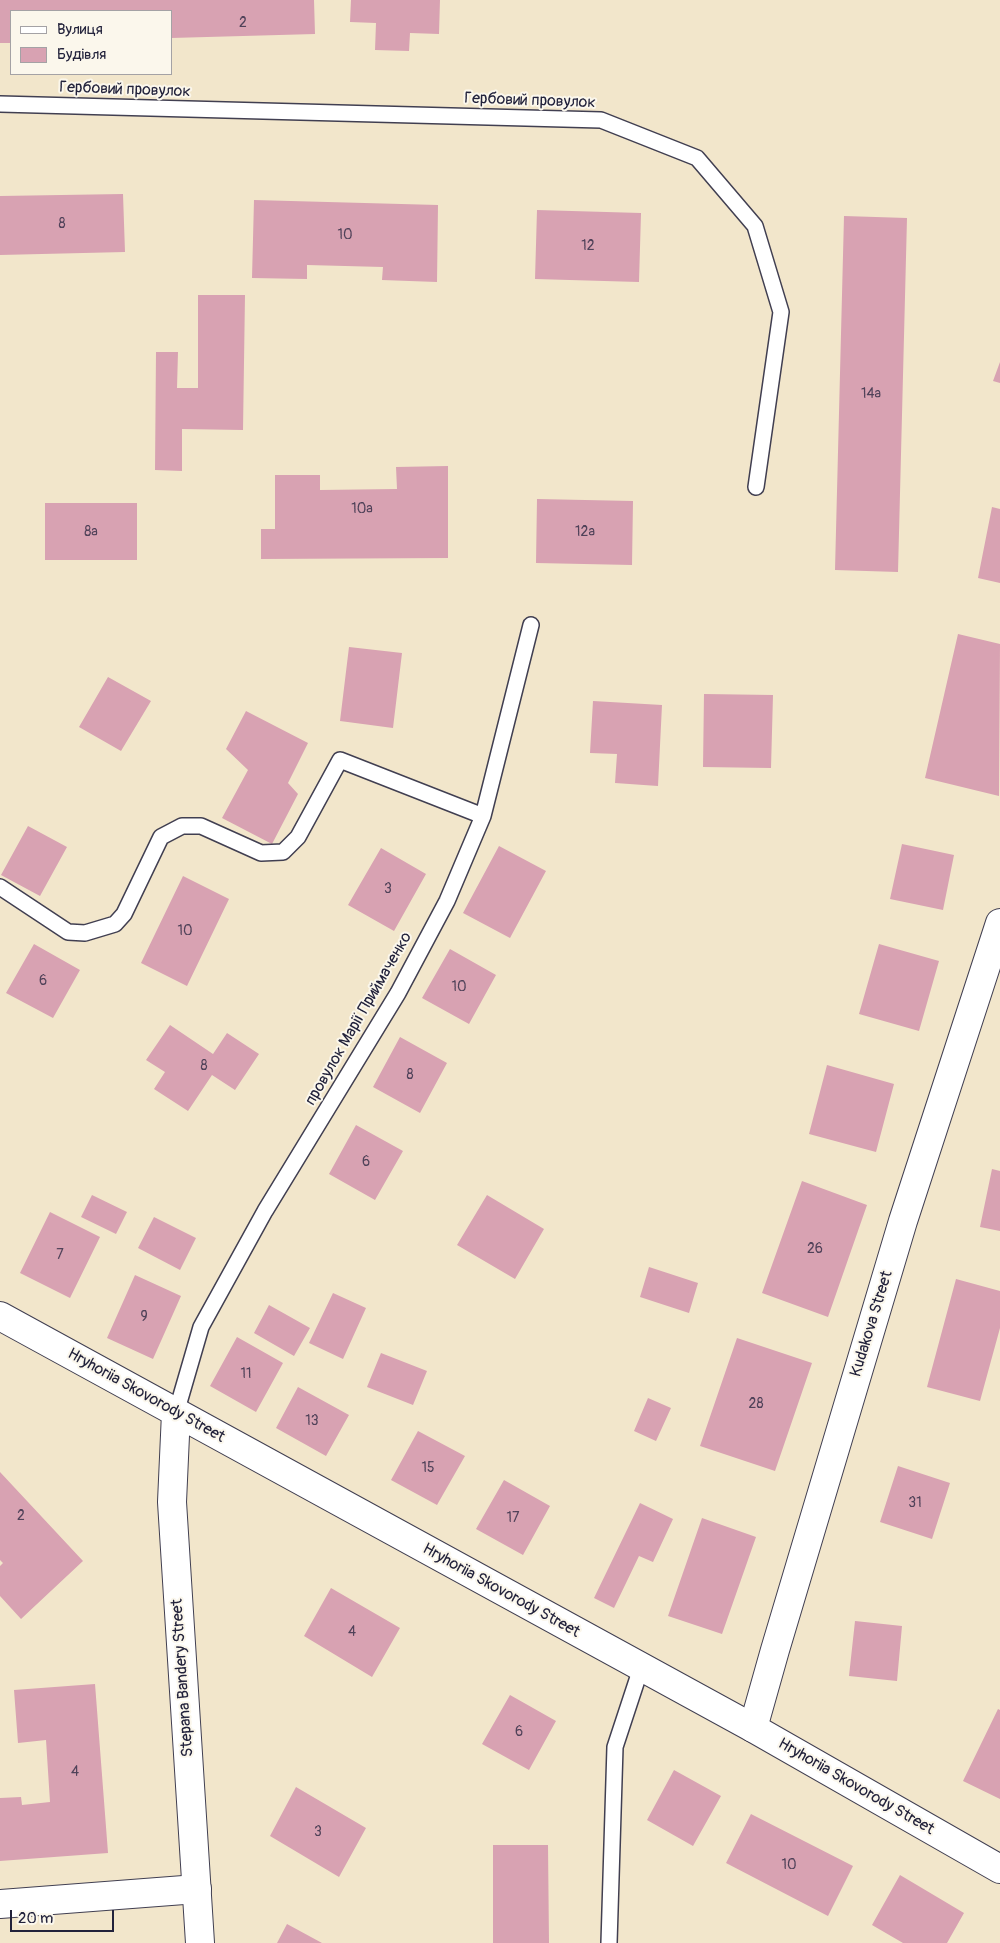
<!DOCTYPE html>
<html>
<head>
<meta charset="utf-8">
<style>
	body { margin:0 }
	#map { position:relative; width:1000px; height:1943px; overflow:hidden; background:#f2e6cb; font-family:Pangolin,sans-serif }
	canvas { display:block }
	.legend { position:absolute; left:10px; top:10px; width:162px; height:65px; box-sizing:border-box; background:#fbf7ec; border:1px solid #a4a2a5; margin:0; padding:6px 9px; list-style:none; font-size:15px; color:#22223b }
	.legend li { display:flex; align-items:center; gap:10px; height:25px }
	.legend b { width:25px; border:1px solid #a4a2a5 }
	.scale { position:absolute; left:10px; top:1910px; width:104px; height:22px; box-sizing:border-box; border:2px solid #22223b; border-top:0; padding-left:6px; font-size:15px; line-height:18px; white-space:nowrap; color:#22223b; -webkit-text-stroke:4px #fbf7ec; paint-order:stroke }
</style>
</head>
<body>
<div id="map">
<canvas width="1000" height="1943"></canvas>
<ul class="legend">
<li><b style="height:6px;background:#fff"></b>Вулиця</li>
<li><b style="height:14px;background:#d8a2b2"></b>Будівля</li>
</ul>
<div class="scale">20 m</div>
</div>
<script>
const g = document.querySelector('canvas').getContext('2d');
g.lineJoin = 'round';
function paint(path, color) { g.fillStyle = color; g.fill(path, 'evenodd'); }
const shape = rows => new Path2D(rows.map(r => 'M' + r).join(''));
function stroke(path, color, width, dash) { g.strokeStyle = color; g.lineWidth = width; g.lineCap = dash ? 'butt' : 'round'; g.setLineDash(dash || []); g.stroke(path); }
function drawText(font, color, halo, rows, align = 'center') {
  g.font = font + ' Pangolin,sans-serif'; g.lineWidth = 4; g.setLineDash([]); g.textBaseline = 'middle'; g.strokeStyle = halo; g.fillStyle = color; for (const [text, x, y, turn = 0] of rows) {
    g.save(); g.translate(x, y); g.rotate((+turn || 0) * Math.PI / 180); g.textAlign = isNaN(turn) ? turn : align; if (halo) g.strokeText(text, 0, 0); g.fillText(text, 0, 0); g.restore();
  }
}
paint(shape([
	[0,0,314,0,315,34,171,38,171,11,11,11,11,43,0,43],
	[351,0,440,0,439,34,410,33,409,51,375,50,376,23,350,22],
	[123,194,125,252,0,255,0,196],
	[254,200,438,205,437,282,382,280,383,267,307,265,307,279,252,278],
	[537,210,641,213,639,282,535,279],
	[844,216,907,218,898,572,835,570],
	[198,295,245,295,243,430,182,429,182,471,155,470,156,352,178,352,177,388,198,388],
	[1000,362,1000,383,993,381],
	[448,466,448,558,261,559,261,529,275,529,275,475,320,475,320,490,397,489,396,467],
	[537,499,633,501,632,565,536,563],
	[45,503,137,503,137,560,45,560],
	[992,507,1000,509,1000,583,978,578],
	[958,634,1000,644,999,796,925,778],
	[349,647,402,653,393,728,340,721],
	[108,677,151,701,121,751,79,727],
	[704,694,773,695,771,768,703,767],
	[593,701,662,705,658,786,615,783,617,754,590,753],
	[246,711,308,743,288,783,298,794,272,844,222,818,248,770,226,749],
	[28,826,67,847,40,896,1,875],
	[902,844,954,855,943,910,890,899],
	[499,846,546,871,510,938,463,913],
	[381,848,426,874,394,931,348,905],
	[183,876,229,899,187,986,141,963],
	[34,944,80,970,53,1018,6,993],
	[879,944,939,961,919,1031,859,1014],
	[450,949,496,975,469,1024,422,998],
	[170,1025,213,1054,227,1033,259,1054,235,1090,212,1075,188,1111,154,1089,165,1072,146,1060],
	[400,1037,447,1063,420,1113,373,1087],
	[827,1065,894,1084,876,1152,809,1134],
	[356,1125,403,1151,375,1200,329,1174],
	[992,1169,1000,1171,1000,1231,980,1227],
	[802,1181,867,1205,828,1317,762,1293],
	[92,1195,127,1212,116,1234,81,1217],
	[487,1195,544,1229,515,1279,457,1245],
	[50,1212,100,1237,70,1298,20,1273],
	[154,1217,196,1238,180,1270,138,1248],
	[649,1267,698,1283,689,1313,640,1297],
	[135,1275,181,1296,153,1359,107,1338],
	[956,1279,1000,1291,1000,1328,980,1401,927,1387],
	[333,1293,366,1308,343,1359,309,1343],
	[269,1305,310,1328,294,1356,254,1333],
	[237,1337,283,1363,256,1412,210,1386],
	[737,1338,812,1363,775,1471,700,1446],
	[381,1353,427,1371,413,1405,367,1387],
	[298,1387,349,1415,326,1456,276,1428],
	[648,1398,671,1408,656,1441,634,1431],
	[418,1431,465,1456,437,1505,391,1480],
	[898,1466,950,1483,932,1539,880,1522],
	[0,1472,83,1561,21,1619,0,1596,0,1566,3,1563,0,1560],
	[504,1480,550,1506,523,1555,476,1529],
	[640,1503,673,1519,653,1562,639,1556,614,1608,594,1598],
	[702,1518,756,1537,722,1634,668,1616],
	[331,1588,400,1628,372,1677,304,1636],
	[855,1621,902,1626,897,1681,849,1676],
	[95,1684,108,1853,0,1861,0,1798,21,1797,22,1805,50,1802,46,1740,18,1743,14,1690],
	[510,1695,556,1721,529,1770,482,1744],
	[998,1709,1000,1710,1000,1799,963,1781],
	[674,1770,721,1796,693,1846,647,1820],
	[296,1787,366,1828,339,1877,270,1836],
	[751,1814,853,1866,828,1916,726,1863],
	[493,1845,548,1845,549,1943,493,1943],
	[900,1875,964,1913,947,1943,903,1943,872,1925],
	[287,1924,322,1943,277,1943]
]), '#d8a2b2');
const service = shape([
	[0,104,601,120,697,158,755,226,781,312,756,487],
	[0,887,68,932,85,933,115,924,124,914,161,837,182,826,201,826,261,853,283,852,298,837,340,760,483,816],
	[176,1413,201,1327,265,1211,398,993,447,901,483,816,531,625],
	[609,1943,615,1747,641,1668]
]);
const minor = shape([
	[753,1728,775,1650,903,1221,1000,923],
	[0,1904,197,1889]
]);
const tertiary = shape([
	[0,1316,753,1728,1000,1869],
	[176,1413,172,1502,200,1943]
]);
stroke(service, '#413f51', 18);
stroke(minor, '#413f51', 30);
stroke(tertiary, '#413f51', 30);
stroke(service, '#fff', 15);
stroke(minor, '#fff', 28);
stroke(tertiary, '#fff', 28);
drawText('14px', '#504259', null, [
	["2",243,23],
	["8",62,224],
	["10",345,235],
	["12",588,246],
	["14а",871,394],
	["10а",362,509],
	["8а",91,532],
	["12а",585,532],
	["3",388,889],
	["10",185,931],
	["6",43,981],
	["10",459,987],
	["8",204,1066],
	["8",410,1075],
	["6",366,1162],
	["26",815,1249],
	["7",60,1255],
	["9",144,1317],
	["11",246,1374],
	["28",756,1404],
	["13",312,1421],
	["15",428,1468],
	["31",915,1503],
	["2",21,1516],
	["17",513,1518],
	["4",352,1632],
	["6",519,1732],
	["4",75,1772],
	["3",318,1832],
	["10",789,1865]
]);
drawText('16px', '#22223b', '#fbf7ec', [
	["Гербовий провулок",125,90,2],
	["Гербовий провулок",530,101,2],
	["провулок Марії Приймаченко",359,1019,-60],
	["Kudakova Street",872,1324,-73],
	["Hryhoriia Skovorody Street",146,1396,29],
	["Hryhoriia Skovorody Street",501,1591,29],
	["Stepana Bandery Street",183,1678,-94],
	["Hryhoriia Skovorody Street",856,1787,30]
]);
</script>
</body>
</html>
